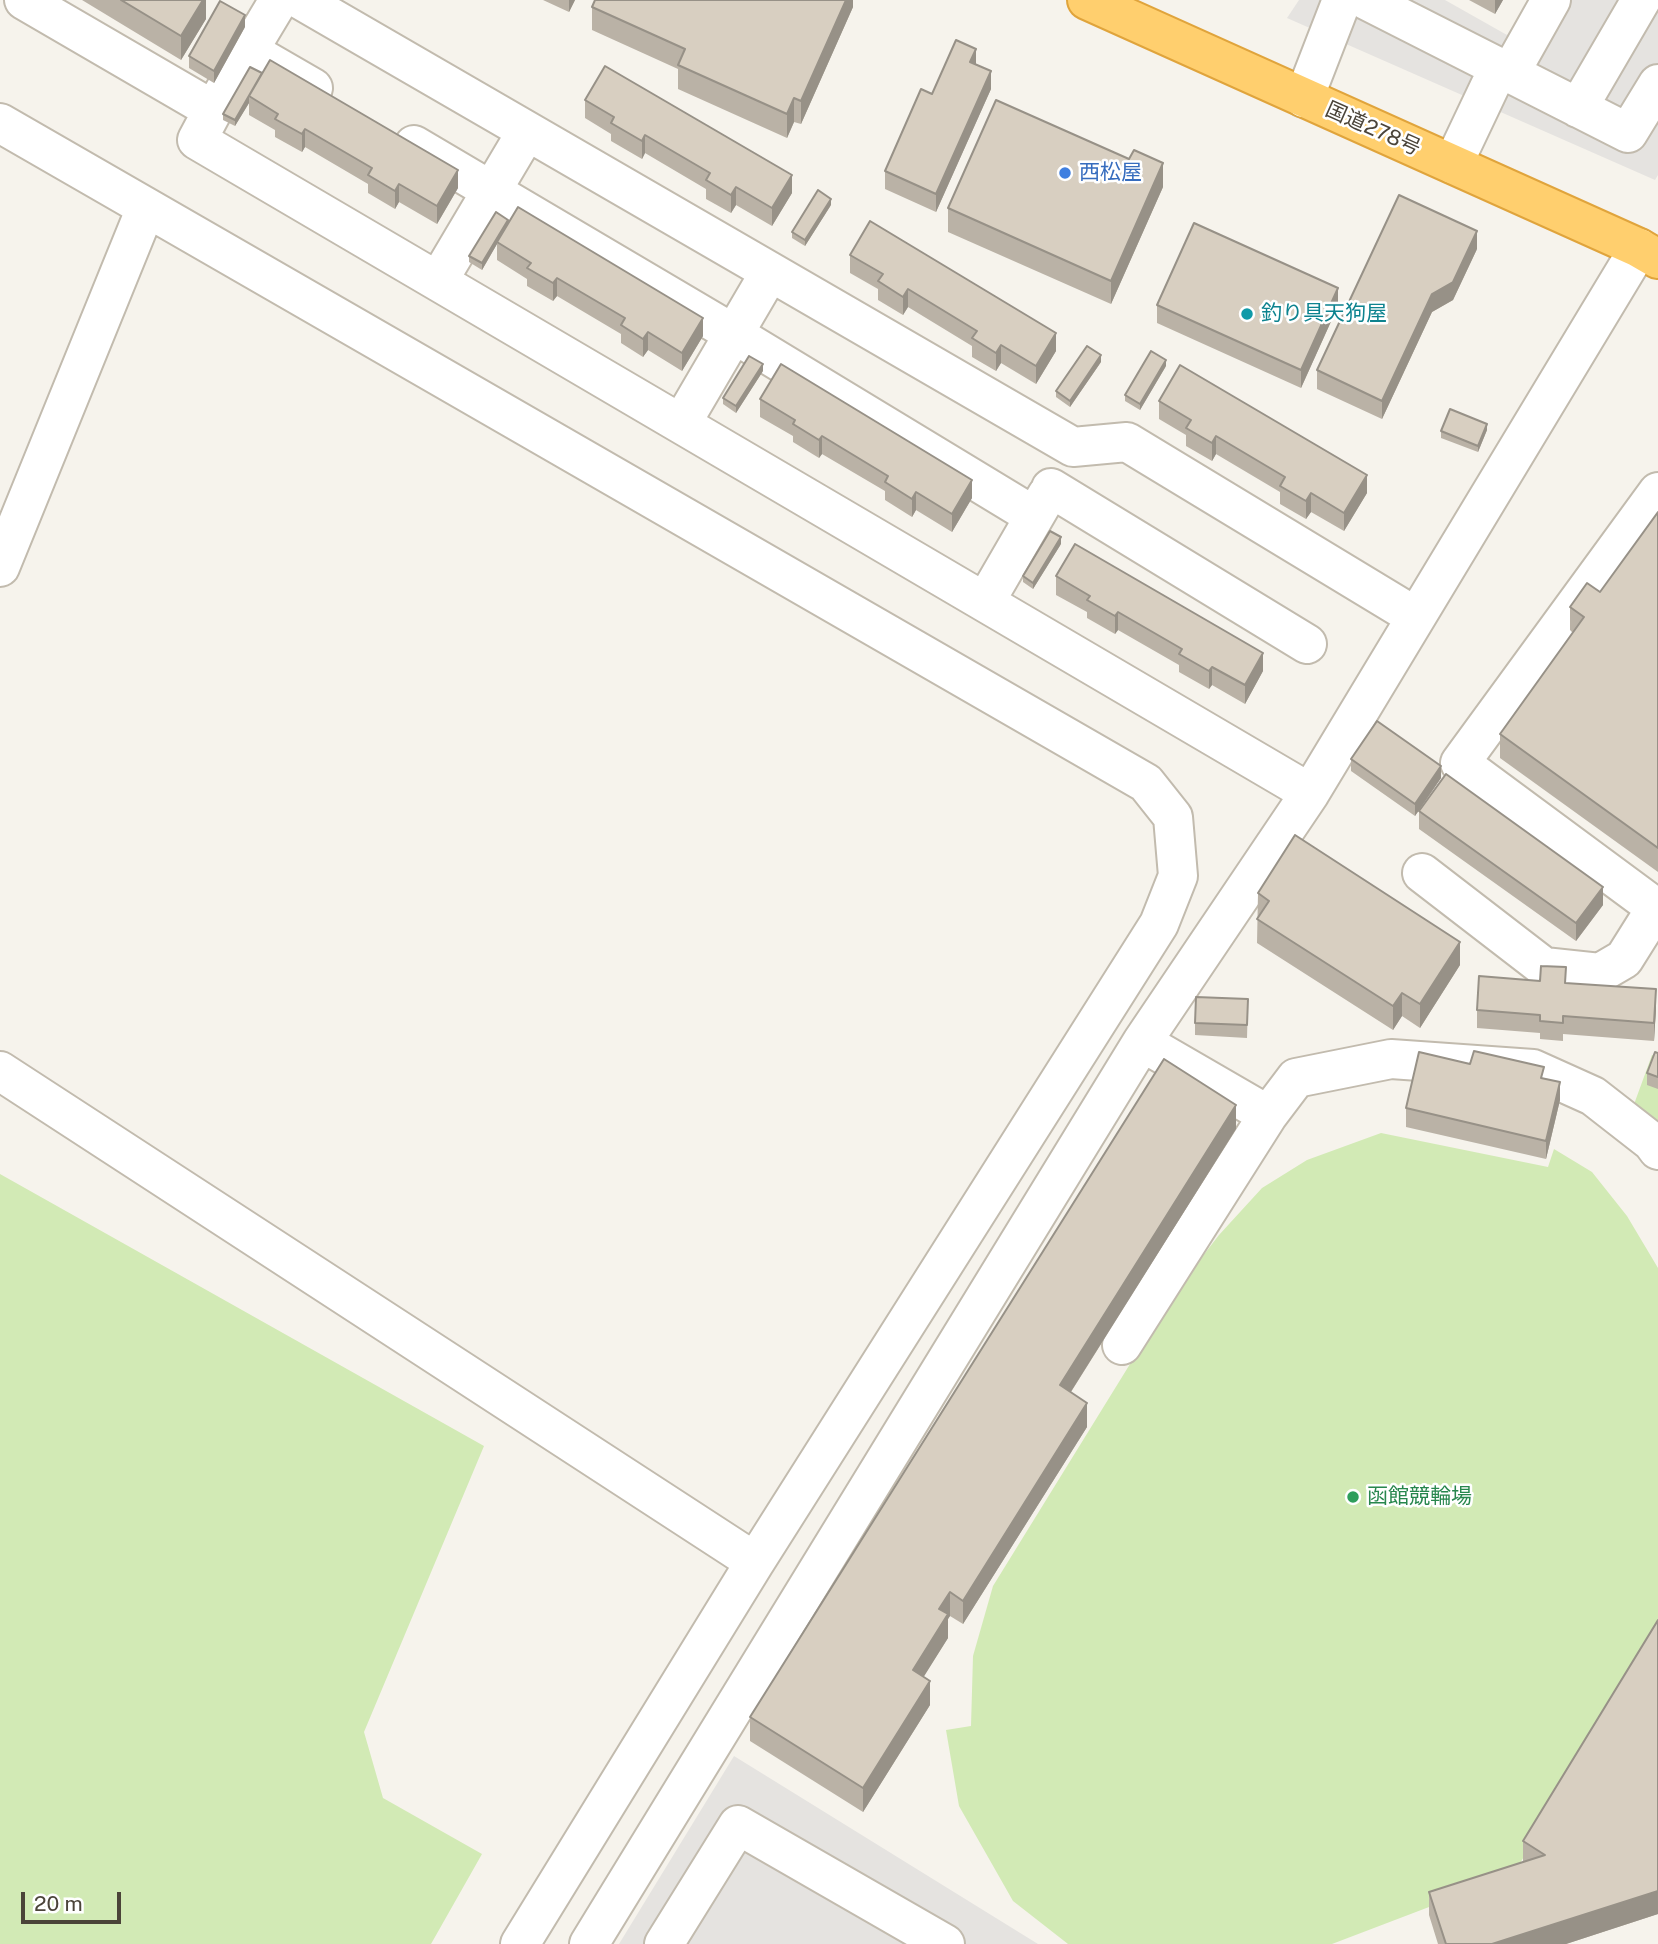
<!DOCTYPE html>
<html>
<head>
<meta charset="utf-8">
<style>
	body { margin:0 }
	#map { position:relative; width:1658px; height:1944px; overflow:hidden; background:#f6f3ec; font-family:"Public Sans",sans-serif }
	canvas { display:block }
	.scale { position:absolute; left:21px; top:1892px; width:100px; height:32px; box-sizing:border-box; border:4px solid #4b4439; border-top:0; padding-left:9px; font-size:21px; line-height:24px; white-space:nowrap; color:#4b4439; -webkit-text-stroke:5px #fff; paint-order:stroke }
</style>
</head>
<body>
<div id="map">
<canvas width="1658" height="1944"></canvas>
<div class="scale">20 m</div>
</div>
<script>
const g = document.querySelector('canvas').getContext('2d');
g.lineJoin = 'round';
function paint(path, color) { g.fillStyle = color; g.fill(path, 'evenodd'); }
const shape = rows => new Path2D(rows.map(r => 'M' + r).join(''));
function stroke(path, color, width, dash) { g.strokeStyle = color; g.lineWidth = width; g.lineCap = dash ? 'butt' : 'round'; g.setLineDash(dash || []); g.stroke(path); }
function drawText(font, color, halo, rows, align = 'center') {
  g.font = font + ' "Public Sans","Noto Sans JP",sans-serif'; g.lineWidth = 5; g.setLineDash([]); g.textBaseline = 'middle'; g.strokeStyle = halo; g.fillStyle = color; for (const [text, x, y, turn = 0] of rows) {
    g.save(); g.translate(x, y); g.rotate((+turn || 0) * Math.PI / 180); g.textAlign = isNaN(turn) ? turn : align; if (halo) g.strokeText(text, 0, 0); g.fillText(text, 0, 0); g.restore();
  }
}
paint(shape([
	[1652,1055,1658,1057,1658,1130,1633,1107],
	[1381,1133,1548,1167,1554,1149,1592,1172,1627,1216,1658,1268,1658,1633,1513,1875,1332,1944,1068,1944,1013,1901,959,1806,946,1730,971,1726,973,1656,993,1586,1172,1296,1219,1235,1262,1188,1307,1160],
	[0,1174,484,1446,364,1732,383,1798,482,1854,431,1944,0,1944]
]), '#d2eab5');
paint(shape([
	[1299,0,1445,0,1507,35,1530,0,1658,0,1658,175,1655,180,1287,18],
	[734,1756,1038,1944,619,1944]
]), '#e5e3e0');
const minor = shape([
	[24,0,213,110,279,0],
	[301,0,1073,447,1127,442,1416,617],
	[1366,0,1628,133,1658,84],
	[249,51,313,88],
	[1510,73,1551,0],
	[1304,98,1342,0],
	[1578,108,1641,0],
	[213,110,197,140,1310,793],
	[0,123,1146,783,1173,817,1178,876,1159,924,755,1562],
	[414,145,734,334,1034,516],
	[1453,164,1499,67],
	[438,281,527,131],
	[681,424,770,272],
	[1051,488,1307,644],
	[0,567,146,208],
	[985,602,1047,495],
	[1422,873,1544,967,1600,973,1624,959,1656,908,1460,763,1658,492],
	[1142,1042,1268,1115],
	[0,1071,755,1562,520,1944],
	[1122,1345,1268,1115,1296,1078,1391,1059,1533,1069,1593,1096,1652,1142,1658,1150],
	[589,1944,1142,1042,1310,793,1639,248],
	[664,1944,738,1825,945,1944]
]);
const highway = shape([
	[1087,0,1639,248,1658,259]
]);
stroke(minor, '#c2bbae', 42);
stroke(highway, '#e0a43c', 42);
stroke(minor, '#fff', 38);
stroke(highway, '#ffcf6e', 38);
paint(shape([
	[82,0,206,0,206,19,181,60],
	[543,0,575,0,569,12],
	[853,0,853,7,801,124,794,122,787,138,678,89,678,69,592,30,592,7],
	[1469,0,1503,0,1495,14],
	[245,27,214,83,189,68,189,56],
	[976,64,991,89,936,212,885,189,885,171,932,94],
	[250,67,458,188,437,224,399,202,395,209,368,193,368,184,305,147,302,152,275,137,275,130,249,115,249,103,235,126,223,120,223,114],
	[585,100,792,193,772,226,736,205,731,213,706,199,706,189,645,153,642,159,611,141,611,134,585,118],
	[1163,187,1111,304,948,232,948,208],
	[831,205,805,246,792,238,792,232],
	[508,223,703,336,682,371,648,350,643,357,621,343,621,334,557,296,553,301,527,286,527,279,497,260,497,244,482,270,469,262,469,256],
	[1477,249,1453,300,1432,312,1382,419,1317,389,1317,370],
	[850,255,1056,351,1036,384,1001,363,996,371,972,357,972,346,908,307,903,315,878,300,878,289,850,273],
	[1157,305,1338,306,1301,388,1157,323],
	[1101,362,1070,407,1056,397,1056,391],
	[1166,366,1140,410,1125,401,1125,395],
	[763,371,736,413,723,404,723,398],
	[760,399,972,498,952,532,916,510,912,517,885,500,885,491,822,454,819,458,793,442,793,436,760,417],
	[1159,401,1367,493,1344,531,1311,512,1306,519,1280,504,1280,492,1216,454,1212,461,1186,446,1186,435,1159,419],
	[1487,430,1478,452,1441,438,1441,431],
	[1658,512,1658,872,1500,758,1500,734,1573,633,1570,630,1570,607,1600,592],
	[1061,544,1033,589,1023,582,1023,576],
	[1056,576,1263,671,1245,704,1212,685,1209,689,1179,672,1179,665,1118,630,1115,634,1087,618,1087,612,1056,595],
	[1351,759,1441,778,1415,816,1351,771],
	[1419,811,1603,905,1576,941,1419,829],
	[1258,893,1460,965,1420,1028,1402,1016,1393,1030,1257,943],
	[1566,983,1656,1008,1654,1041,1563,1034,1563,1041,1540,1039,1540,1033,1477,1028,1477,1010],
	[1248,999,1247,1038,1195,1035,1195,1023],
	[1658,1053,1658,1089,1647,1085,1647,1073],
	[1470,1064,1544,1079,1560,1100,1546,1159,1406,1127,1406,1108],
	[1236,1129,1071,1392,1087,1427,963,1624,950,1616,948,1619,948,1638,923,1677,930,1705,863,1812,750,1741,750,1717],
	[1658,1620,1658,1914,1566,1944,1438,1944,1429,1915,1429,1892,1523,1862,1523,1841]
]), '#bab2a6');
paint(shape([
	[203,0,206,0,206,19,181,60,181,36],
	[569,0,575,0,569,12],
	[846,0,853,0,853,7,801,124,801,101],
	[1495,0,1503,0,1495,14],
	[245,15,245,27,214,83,214,71],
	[976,49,976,67,970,62],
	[991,71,991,89,936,212,936,194],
	[249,96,249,103,235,126,235,120],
	[794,98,794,122,787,138,787,114],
	[305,129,305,147,302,152,302,134],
	[645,135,645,153,642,159,642,141],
	[1163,163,1163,187,1111,304,1111,281],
	[458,170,458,188,437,224,437,206],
	[792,175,792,193,772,226,772,208],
	[399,184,399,202,395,209,395,191],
	[736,187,736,205,731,213,731,195],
	[831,199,831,205,805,246,805,240],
	[508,220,508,226,497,242,497,244,482,270,482,263],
	[1477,231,1477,249,1453,300,1432,312,1382,419,1382,401,1432,294],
	[557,278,557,296,553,301,553,283],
	[1338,288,1338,306,1301,388,1301,370],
	[908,289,908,307,903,315,903,297],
	[703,318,703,336,682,371,682,353],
	[648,332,648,350,643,357,643,339],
	[1056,333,1056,351,1036,384,1036,366],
	[1001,345,1001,363,996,371,996,353],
	[1101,355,1101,362,1070,407,1070,401],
	[1166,360,1166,366,1140,410,1140,404],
	[763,364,763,371,736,413,736,406],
	[1487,424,1487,430,1478,452,1478,446],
	[822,436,822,454,819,458,819,440],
	[1216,436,1216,454,1212,461,1212,443],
	[1367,475,1367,493,1344,531,1344,513],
	[972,480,972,498,952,532,952,514],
	[916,492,916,510,912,517,912,499],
	[1311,493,1311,512,1306,519,1306,501],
	[1061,537,1061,544,1033,589,1033,583],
	[1118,612,1118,630,1115,634,1115,616],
	[1263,653,1263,671,1245,704,1245,685],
	[1212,667,1212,685,1209,689,1209,671],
	[1441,766,1441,778,1415,816,1415,804],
	[1603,887,1603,905,1576,941,1576,923],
	[1460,942,1460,965,1420,1028,1420,1004],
	[1656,989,1656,1008,1654,1041,1654,1023],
	[1402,993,1402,1016,1393,1030,1393,1006],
	[1560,1082,1560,1100,1546,1159,1546,1141],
	[1236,1105,1236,1129,1060,1409,1060,1385],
	[1087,1403,1087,1427,963,1624,963,1601],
	[950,1592,950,1616,948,1619,948,1638,913,1694,913,1670,939,1609],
	[930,1681,930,1705,863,1812,863,1788],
	[1658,1891,1658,1914,1566,1944,1492,1944]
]), '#979187');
const building = shape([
	[121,0,203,0,181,36,121,0],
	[595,0,846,0,801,101,794,98,787,114,678,65,685,49,592,7,595,0],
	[220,1,245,15,214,71,189,56,220,1],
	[956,40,976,49,970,62,991,71,936,194,885,171,921,89,932,94,956,40],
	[270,60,458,170,437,206,399,184,395,191,368,175,372,168,305,129,302,134,275,119,278,114,249,96,270,60],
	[605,66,792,175,772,208,736,187,731,195,706,180,710,173,645,135,642,141,611,123,614,117,585,100,605,66],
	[250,67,262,73,235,120,223,114,250,67],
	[996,100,1129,159,1134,150,1163,163,1111,281,948,208,996,100],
	[818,190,831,199,805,240,792,232,818,190],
	[1399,195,1477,231,1453,282,1432,294,1382,401,1317,370,1399,195],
	[518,207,703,318,682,353,648,332,643,339,621,325,625,318,557,278,553,283,527,268,531,263,497,242,518,207],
	[496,212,508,220,482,263,469,256,496,212],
	[870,221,1056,333,1036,366,1001,345,996,353,972,338,977,331,908,289,903,297,878,281,883,274,850,255,870,221],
	[1194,223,1338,288,1301,370,1157,305,1194,223],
	[1087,346,1101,355,1070,401,1056,391,1087,346],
	[1151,351,1166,360,1140,404,1125,395,1151,351],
	[749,356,763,364,736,406,723,398,749,356],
	[781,364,972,480,952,514,916,492,912,499,885,482,888,476,822,436,819,440,793,424,795,420,760,399,781,364],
	[1180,365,1367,475,1344,513,1311,493,1306,501,1280,486,1285,477,1216,436,1212,443,1186,428,1191,420,1159,401,1180,365],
	[1450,409,1487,424,1478,446,1441,431,1450,409],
	[1658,512,1658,848,1500,734,1584,617,1570,607,1587,583,1600,592,1658,512],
	[1050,531,1061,537,1033,583,1023,576,1050,531],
	[1075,544,1263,653,1245,685,1212,667,1209,671,1179,654,1182,649,1118,612,1115,616,1087,600,1090,596,1056,576,1075,544],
	[1377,721,1441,766,1415,804,1351,759,1377,721],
	[1446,774,1603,887,1576,923,1419,811,1446,774],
	[1295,835,1460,942,1420,1004,1402,993,1393,1006,1257,919,1269,901,1258,893,1295,835],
	[1541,966,1566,967,1565,983,1656,989,1654,1023,1563,1016,1563,1023,1540,1021,1540,1015,1477,1010,1479,976,1540,981,1541,966],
	[1196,997,1248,999,1247,1025,1195,1023,1196,997],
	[1474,1051,1544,1067,1541,1078,1560,1082,1546,1141,1406,1108,1419,1052,1470,1064,1474,1051],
	[1655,1052,1658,1053,1658,1077,1647,1073,1655,1052],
	[1164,1059,1236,1105,1060,1385,1087,1403,963,1601,950,1592,939,1609,948,1614,913,1670,930,1681,863,1788,750,1717,1164,1059],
	[1658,1620,1658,1891,1492,1944,1446,1944,1429,1892,1545,1855,1523,1841,1658,1620]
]);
paint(building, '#d8cfc1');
stroke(building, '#979187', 2);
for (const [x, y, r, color] of [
	[1065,173,7,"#3f7fe0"],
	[1247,314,7,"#0f9aa8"],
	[1353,1497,7,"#2e9e5b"]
]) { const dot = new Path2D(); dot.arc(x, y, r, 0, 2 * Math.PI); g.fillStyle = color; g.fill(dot); stroke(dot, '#fff', 2.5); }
drawText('21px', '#4b4439', '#fff', [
	["国道278号",1373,129,24]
]);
drawText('21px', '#366cbe', '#fff', [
	["西松屋",1079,173]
], 'left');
drawText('21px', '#0d838f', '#fff', [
	["釣り具天狗屋",1261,314]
], 'left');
drawText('21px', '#27864d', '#fff', [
	["函館競輪場",1367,1497]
], 'left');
</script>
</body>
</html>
